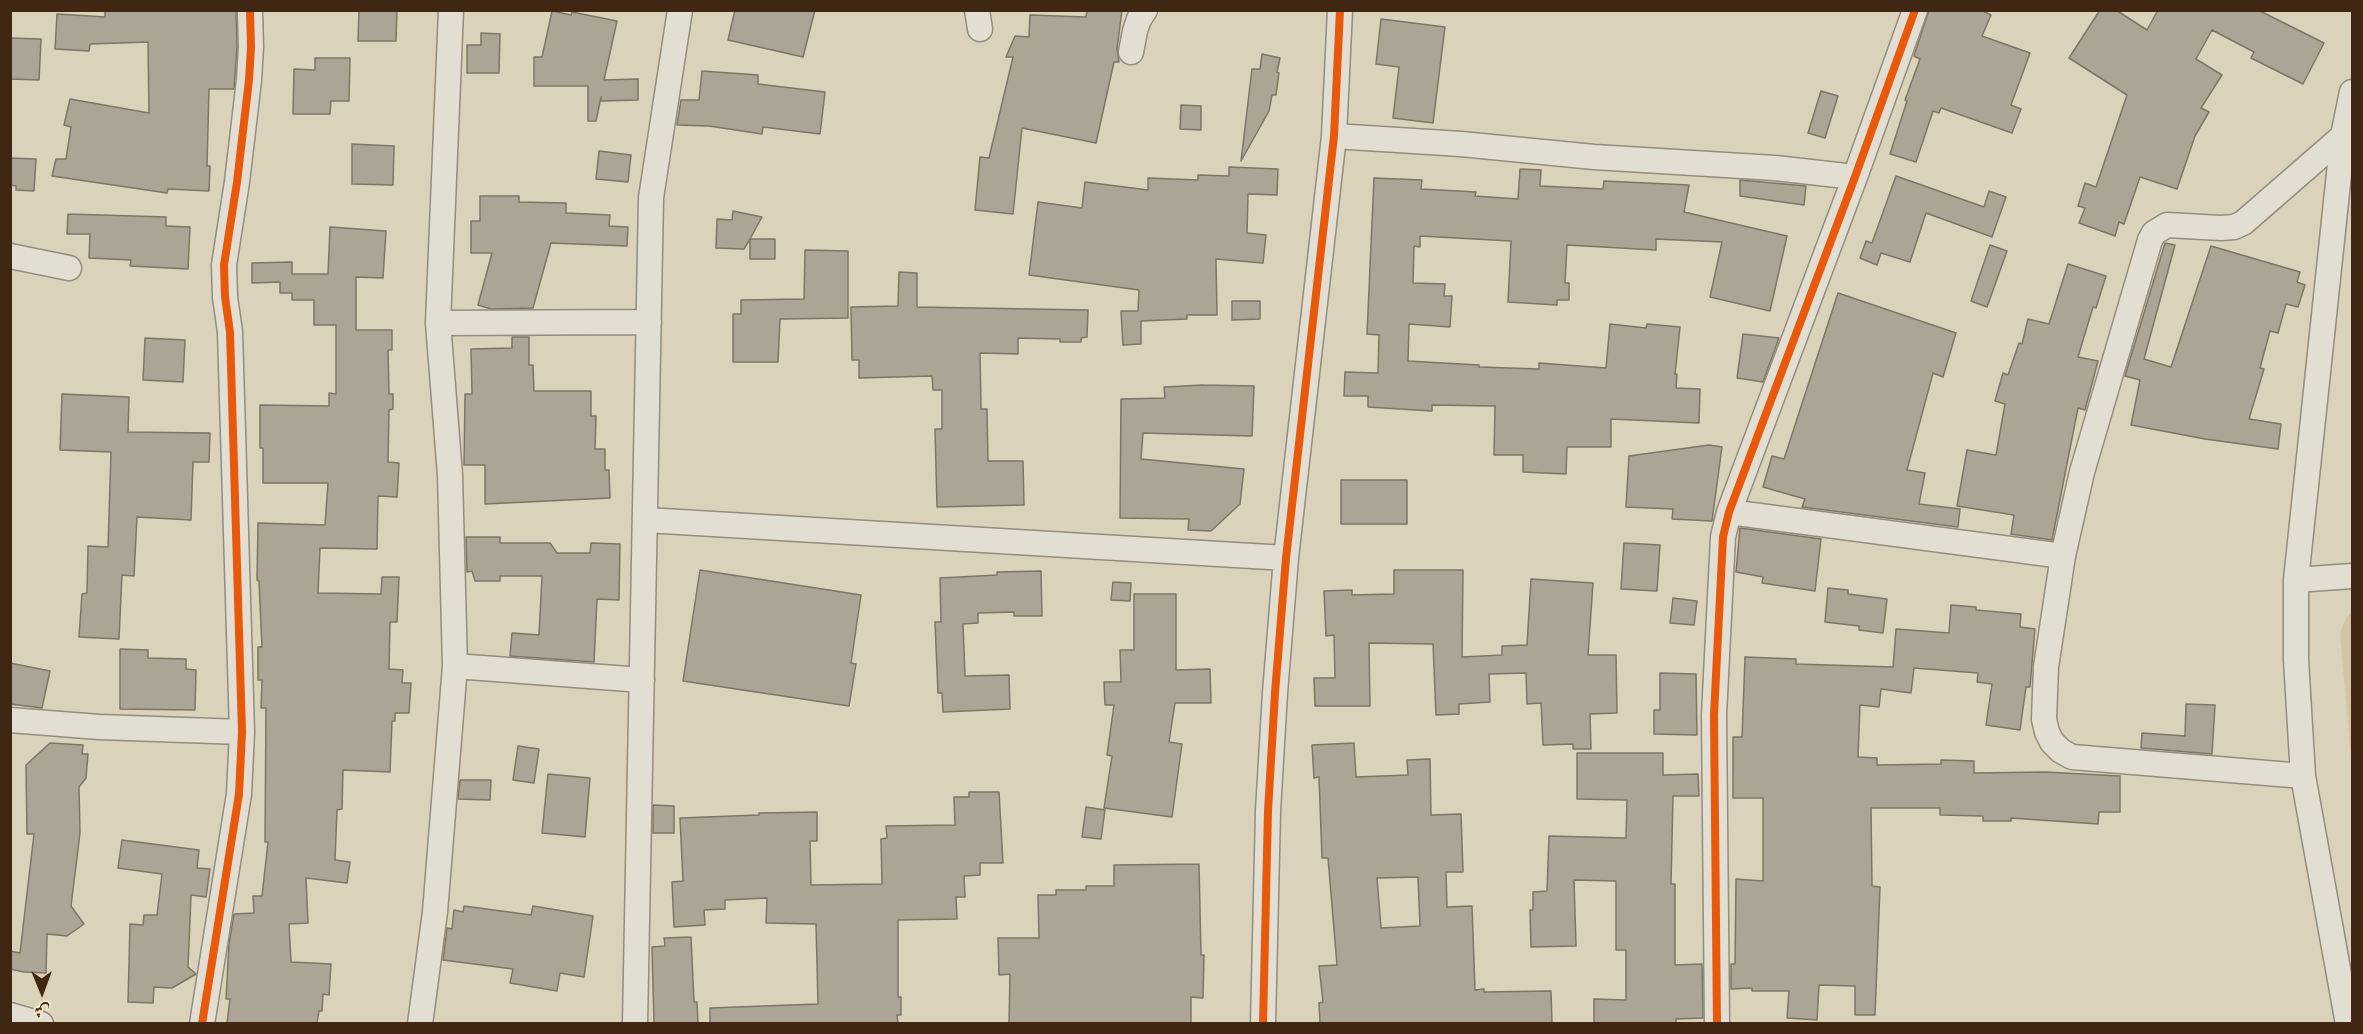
<!DOCTYPE html>
<html>
<head>
<meta charset="utf-8">
<style>
	body { margin:0 }
	#map { position:relative; width:2363px; height:1034px; overflow:hidden; background:#dad2ba; font-family:"IM FELL English",Amiri,serif }
	canvas { display:block }
	.frame { position:absolute; inset:0; border:12px solid #402713; pointer-events:none }
	.north { position:absolute; left:12px; top:962px; width:60px; height:60px; -webkit-text-stroke:4px #f0e6c9; paint-order:stroke; rotate:179deg; font-size:16px; font-weight:700; line-height:24px; text-align:center; color:#402713 }
	.north::after { content:''; display:block; margin:auto; width:21px; height:27px; background:#402713; clip-path:polygon(50% 0,100% 100%,50% 72%,0 100%) }
</style>
</head>
<body>
<div id="map">
<canvas width="2363" height="1034"></canvas>
<div class="frame"></div>
<div class="north">ش</div>
</div>
<script>
const g = document.querySelector('canvas').getContext('2d');
g.lineJoin = 'round';
function paint(path, color) { g.fillStyle = color; g.fill(path, 'evenodd'); }
const shape = rows => new Path2D(rows.map(r => 'M' + r).join(''));
function stroke(path, color, width, dash) { g.strokeStyle = color; g.lineWidth = width; g.lineCap = dash ? 'butt' : 'round'; g.setLineDash(dash || []); g.stroke(path); }
paint(shape([
	[2352,612,2352,767,2340,634,2346,618]
]), '#d2c5a4');
const building = shape([
	[105,10,236,10,237,47,234,89,209,89,207,166,210,166,209,191,168,189,167,193,52,176,56,159,66,159,71,127,64,125,70,99,149,113,148,42,90,44,89,51,55,49,57,14,105,17,105,10],
	[359,10,397,10,396,41,358,41,359,10],
	[735,10,815,10,803,57,728,40,735,10],
	[1087,10,1122,10,1117,49,1119,62,1114,62,1096,143,1022,128,1013,214,975,210,980,157,989,158,1013,57,1006,57,1015,36,1029,37,1030,15,1086,17,1087,10],
	[1929,10,1981,10,1991,15,1982,36,2030,53,2011,105,2021,109,2012,133,1941,108,1939,113,1933,111,1916,162,1890,154,1907,101,1905,100,1920,59,1914,56,1929,10],
	[2100,10,2116,10,2147,30,2158,10,2258,10,2324,43,2303,84,2251,58,2254,52,2212,30,2196,59,2222,75,2201,108,2209,112,2195,136,2177,189,2140,177,2124,224,2119,222,2115,236,2079,223,2085,208,2078,206,2085,183,2096,187,2127,95,2069,58,2100,10],
	[552,11,571,15,572,12,617,21,604,80,638,79,638,100,601,101,601,97,596,121,588,121,588,86,534,86,534,57,542,57,552,11],
	[1381,19,1445,27,1433,123,1393,118,1399,67,1376,64,1381,19],
	[481,33,500,34,499,73,467,73,467,45,481,45,481,33],
	[10,38,41,39,39,80,10,79,10,38],
	[1262,54,1280,58,1277,72,1279,73,1276,95,1272,95,1269,111,1241,161,1252,69,1260,69,1262,54],
	[315,58,350,58,349,101,331,101,330,114,293,114,294,69,315,70,315,58],
	[702,71,758,75,758,84,825,92,820,134,763,127,762,134,709,126,677,125,681,100,699,100,702,71],
	[1821,91,1838,96,1825,138,1808,133,1821,91],
	[1181,105,1201,106,1201,130,1180,129,1181,105],
	[352,144,394,146,393,185,352,184,352,144],
	[599,151,631,155,628,182,596,179,599,151],
	[10,158,36,159,34,191,16,190,16,186,10,185,10,158],
	[1229,167,1278,169,1277,195,1248,194,1247,233,1266,235,1263,263,1216,259,1217,315,1187,315,1187,319,1141,321,1141,344,1123,345,1121,311,1138,311,1139,290,1029,275,1038,202,1082,208,1085,182,1148,190,1148,178,1198,180,1198,175,1229,176,1229,167],
	[1520,169,1541,170,1540,186,1603,189,1604,181,1689,185,1684,212,1787,236,1770,311,1710,297,1722,242,1656,239,1656,250,1567,245,1565,283,1569,283,1569,300,1557,300,1557,305,1508,302,1511,241,1420,236,1420,247,1414,246,1413,283,1445,284,1444,296,1452,296,1450,327,1409,324,1408,361,1479,365,1479,367,1539,369,1539,363,1606,368,1610,324,1646,328,1647,324,1680,327,1675,374,1677,374,1676,388,1700,389,1699,423,1611,419,1611,447,1567,447,1566,474,1523,472,1523,455,1494,455,1495,406,1432,405,1432,411,1368,407,1368,396,1344,396,1345,372,1378,373,1379,335,1367,334,1374,178,1422,180,1421,189,1476,192,1475,196,1518,199,1520,169],
	[1896,176,1984,207,1989,191,2006,197,1992,237,1926,213,1910,262,1881,253,1877,265,1860,258,1866,241,1872,243,1896,176],
	[1740,180,1806,186,1804,205,1740,196,1740,180],
	[480,196,519,196,519,202,566,203,566,213,610,215,609,226,628,227,627,246,551,243,533,308,491,309,478,305,492,253,471,253,471,221,480,221,480,196],
	[733,211,762,217,750,239,775,239,775,259,750,259,750,239,744,249,716,248,717,219,732,220,733,211],
	[68,214,166,217,166,226,190,227,188,269,130,266,131,260,89,258,90,234,67,234,68,214],
	[330,227,386,231,383,278,356,277,356,330,392,330,392,350,388,350,389,394,393,394,393,409,389,410,388,462,399,463,397,497,378,496,377,549,320,548,318,593,381,594,382,577,399,577,397,622,390,622,389,669,403,670,402,683,411,683,409,713,395,713,395,721,392,721,390,772,343,770,342,809,337,810,335,860,350,862,347,883,306,878,308,923,289,924,291,962,331,964,329,995,323,994,322,1011,319,1011,317,1023,227,1023,230,999,226,999,229,944,234,914,254,913,253,896,262,896,268,842,265,842,266,708,261,708,262,680,258,680,258,647,262,647,259,581,257,580,258,523,325,525,328,483,263,483,263,448,260,448,260,405,329,406,329,393,336,394,336,325,314,325,314,300,292,300,292,293,280,293,280,282,252,283,252,263,292,262,292,274,328,274,330,227],
	[2165,243,2175,245,2144,359,2171,367,2211,246,2300,272,2297,282,2305,285,2298,307,2286,304,2278,333,2270,331,2260,368,2264,369,2249,419,2281,424,2278,449,2205,439,2131,425,2140,380,2125,376,2165,243],
	[1990,245,2007,251,1987,307,1971,301,1990,245],
	[805,250,848,251,848,318,780,319,778,362,733,362,733,314,741,314,741,300,804,299,805,250],
	[2068,264,2106,276,2096,308,2093,307,2078,357,2098,361,2085,410,2078,408,2052,540,2011,534,2014,515,1957,506,1967,450,1996,455,2005,404,1995,401,2003,373,2008,375,2019,343,2022,344,2028,319,2049,324,2068,264],
	[899,272,917,273,917,307,1088,310,1087,337,1081,338,1081,342,1060,342,1060,339,1018,338,1018,354,980,353,981,409,987,409,988,461,1023,461,1024,505,937,507,935,429,942,429,942,390,933,390,932,376,859,378,859,360,852,360,851,307,898,306,899,272],
	[1838,293,1956,333,1943,377,1933,373,1907,470,1925,473,1919,504,1960,509,1958,527,1802,507,1805,499,1763,487,1772,456,1784,459,1838,293],
	[1232,301,1260,301,1260,319,1232,320,1232,301],
	[1743,334,1779,338,1763,382,1737,378,1743,334],
	[512,337,529,337,529,365,533,365,534,391,591,391,591,416,596,416,595,449,605,449,605,470,609,470,610,498,485,504,485,465,464,465,465,394,472,394,471,349,512,348,512,337],
	[145,338,185,340,183,382,143,380,145,338],
	[1203,385,1254,386,1252,436,1143,433,1141,459,1244,469,1240,504,1211,531,1188,530,1189,519,1120,518,1121,399,1165,398,1164,387,1203,385],
	[62,394,129,397,128,432,210,433,209,462,193,462,191,520,137,517,134,576,122,575,119,639,79,637,82,594,87,593,88,546,108,547,111,452,60,450,62,394],
	[1709,445,1722,447,1712,521,1672,519,1673,509,1626,507,1629,456,1709,445],
	[1341,480,1407,480,1407,524,1341,524,1341,480],
	[1740,528,1821,539,1815,591,1762,583,1763,577,1736,572,1740,528],
	[466,537,500,537,500,543,550,543,557,553,590,553,591,543,620,544,619,600,597,599,594,662,510,656,512,633,539,635,542,576,500,576,500,581,475,581,472,571,467,572,466,537],
	[1624,543,1660,545,1657,591,1621,589,1624,543],
	[700,570,861,595,851,663,856,664,849,706,683,681,700,570],
	[1394,570,1463,570,1462,657,1502,655,1502,646,1527,645,1531,579,1593,583,1588,655,1616,655,1617,713,1590,714,1591,749,1573,749,1573,744,1543,745,1541,703,1527,704,1526,673,1489,674,1490,702,1459,704,1459,714,1436,715,1433,644,1369,643,1370,706,1315,706,1314,678,1335,678,1334,635,1326,636,1324,591,1352,590,1352,595,1394,594,1394,570],
	[1041,571,1042,616,1014,616,1014,612,978,613,978,623,963,624,965,676,1009,675,1010,709,943,712,942,693,938,693,935,622,941,622,940,578,997,575,997,572,1041,571],
	[1113,582,1131,583,1130,601,1111,600,1113,582],
	[1828,588,1848,590,1848,594,1887,599,1883,633,1859,630,1859,626,1825,622,1828,588],
	[1134,594,1176,594,1176,670,1210,669,1211,703,1175,703,1169,742,1182,744,1172,817,1104,808,1112,756,1107,755,1114,705,1105,705,1104,682,1121,682,1120,650,1134,650,1134,594],
	[1673,598,1697,601,1694,625,1670,623,1673,598],
	[1951,605,1976,607,1976,610,2021,614,2020,627,2035,629,2030,687,2026,687,2020,730,1986,725,1992,684,1977,682,1978,673,1914,668,1911,693,1881,689,1879,707,1860,705,1858,757,1877,758,1877,765,1941,764,1941,760,1974,761,1974,773,2046,772,2120,776,2120,812,2099,812,2098,824,2011,818,2011,821,1983,821,1983,816,1940,815,1940,808,1871,808,1872,886,1880,887,1875,1015,1855,1015,1855,986,1819,985,1817,1020,1787,1018,1789,991,1752,991,1752,988,1731,989,1731,964,1735,964,1736,879,1763,881,1763,798,1733,798,1733,737,1742,737,1745,657,1796,659,1796,664,1893,667,1896,629,1949,633,1951,605],
	[120,649,148,650,148,658,186,659,186,669,196,670,195,710,120,709,120,649],
	[10,663,50,671,42,708,10,704,10,663],
	[1660,673,1696,674,1697,735,1654,734,1654,710,1660,710,1660,673],
	[2186,704,2215,705,2212,754,2141,748,2142,733,2185,736,2186,704],
	[50,743,83,745,82,754,88,754,86,778,79,787,80,833,71,906,84,924,67,936,47,934,46,973,24,972,10,969,10,951,20,953,34,834,27,834,26,765,50,743],
	[1354,743,1356,777,1408,775,1407,760,1430,759,1431,815,1461,814,1463,872,1446,872,1447,907,1472,906,1475,990,1484,989,1484,992,1551,991,1552,1023,1320,1023,1319,1003,1323,1002,1319,966,1337,965,1328,858,1322,858,1319,777,1314,778,1312,745,1354,743],
	[1418,877,1420,926,1381,928,1377,878,1418,877],
	[518,746,539,749,534,783,513,780,518,746],
	[1577,753,1663,753,1663,775,1698,774,1699,796,1673,796,1671,884,1675,884,1675,965,1702,964,1703,1018,1676,1019,1676,1023,1594,1023,1594,999,1626,1000,1626,950,1616,950,1616,881,1574,880,1576,946,1531,947,1530,910,1533,910,1533,892,1547,891,1549,836,1626,838,1627,800,1577,799,1577,753],
	[548,774,590,778,585,837,542,833,548,774],
	[460,780,491,780,490,800,458,799,460,780],
	[969,792,999,792,1003,863,980,863,980,875,964,876,965,897,956,897,957,919,898,920,898,997,901,997,901,1015,897,1015,898,1023,710,1023,710,1008,818,1004,816,924,766,923,767,898,725,900,725,909,704,910,705,925,674,927,672,882,683,881,680,818,759,815,759,813,817,812,817,841,810,841,811,885,882,884,881,839,887,838,886,826,955,825,954,797,969,797,969,792],
	[653,805,674,806,674,833,653,833,653,805],
	[1086,807,1105,810,1101,839,1082,837,1086,807],
	[122,840,199,850,197,868,210,869,206,897,191,895,188,967,196,974,172,988,154,987,153,1003,128,1002,130,924,143,925,144,915,157,915,162,874,118,868,122,840],
	[1199,864,1201,955,1204,955,1203,998,1191,997,1191,1023,1009,1023,1010,974,999,975,998,938,1039,938,1038,895,1056,895,1056,890,1086,890,1086,886,1114,886,1114,865,1199,864],
	[464,906,531,915,533,906,593,916,584,977,560,973,557,991,510,983,513,969,443,960,447,928,452,929,454,910,463,912,464,906],
	[691,937,694,1002,697,1002,698,1023,654,1023,652,947,665,946,664,938,691,937]
]);
paint(building, '#aca494');
stroke(building, '#7d7566', 1.5);
const minor = shape([
	[977,10,980,29],
	[1131,52,1135,31,1139,19,1145,10],
	[1334,136,1461,144,1594,157,1775,168,1855,177],
	[10,256,69,268],
	[438,323,649,322],
	[1729,512,2063,556],
	[646,520,1286,558],
	[2296,580,2352,576],
	[455,666,642,680],
	[10,720,99,727,242,732],
	[2303,776,2072,757,2061,751,2052,742,2047,732,2044,719,2046,667,2063,556,2082,472,2150,240,2154,233,2167,225,2221,228,2234,227,2243,223,2343,136],
	[10,1015,41,1024],
	[202,1024,239,794,242,732,230,332,225,297,224,265,237,182,249,80,251,47,250,10],
	[420,1024,435,912,455,666,450,475,438,323,451,10],
	[635,1024,651,198,680,10],
	[1263,1024,1268,811,1275,693,1286,558,1334,136,1340,10],
	[1717,1024,1714,715,1723,537,1729,512,1855,177,1915,10],
	[2348,1024,2303,776,2296,660,2296,580,2343,136,2352,92]
]);
stroke(minor, '#948c7c', 27);
stroke(minor, '#e2ded2', 24);
stroke(shape([
	[202,1024,239,794,242,732,230,332,225,297,224,265,237,182,249,80,251,47,250,10],
	[1263,1024,1268,811,1275,693,1286,558,1334,136,1340,10],
	[1717,1024,1714,715,1723,537,1729,512,1855,177,1915,10]
]), '#e8590c', 8);
</script>
</body>
</html>
